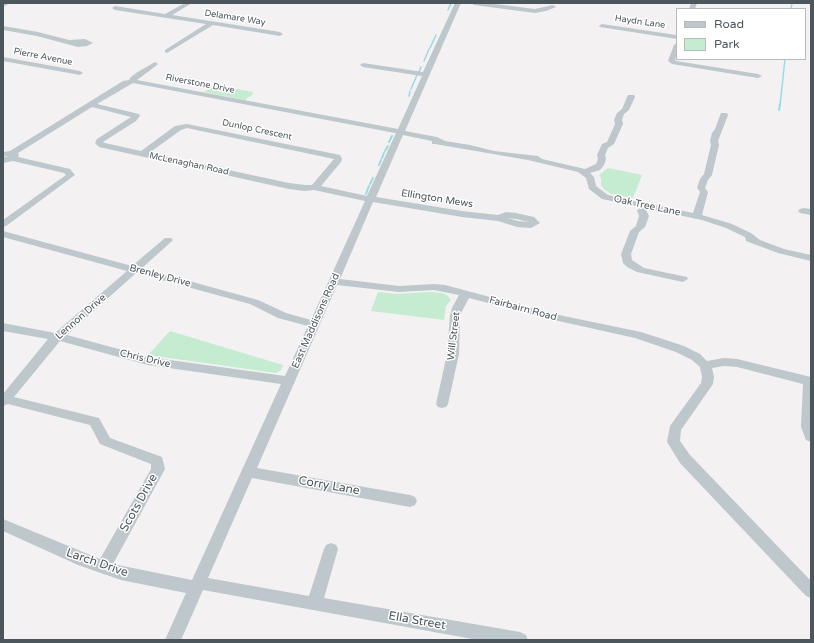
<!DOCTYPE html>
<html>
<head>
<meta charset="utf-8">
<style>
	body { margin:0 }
	#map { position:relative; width:814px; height:643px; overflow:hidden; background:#f3f1f2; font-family:"Varela Round",sans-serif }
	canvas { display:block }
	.frame { position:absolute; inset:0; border:4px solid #4b565d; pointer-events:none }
	.legend { position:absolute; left:676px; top:8px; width:130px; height:52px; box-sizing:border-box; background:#fff; border:1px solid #b7bbbe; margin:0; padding:5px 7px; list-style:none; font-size:12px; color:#4b565d }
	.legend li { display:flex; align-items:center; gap:8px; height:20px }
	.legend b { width:20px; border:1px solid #b7bbbe }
</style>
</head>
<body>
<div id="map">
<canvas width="814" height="643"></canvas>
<div class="frame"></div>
<ul class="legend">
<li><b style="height:5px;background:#bec7cc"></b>Road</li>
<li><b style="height:11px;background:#c5ecd0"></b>Park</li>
</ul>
</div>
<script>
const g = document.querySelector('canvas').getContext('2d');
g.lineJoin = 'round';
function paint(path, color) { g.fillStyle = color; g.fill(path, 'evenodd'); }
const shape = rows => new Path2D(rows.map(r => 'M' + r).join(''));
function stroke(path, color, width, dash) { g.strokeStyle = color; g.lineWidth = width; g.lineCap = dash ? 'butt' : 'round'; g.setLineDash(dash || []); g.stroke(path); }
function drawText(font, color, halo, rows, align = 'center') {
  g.font = font + ' "Varela Round",sans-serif'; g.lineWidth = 3; g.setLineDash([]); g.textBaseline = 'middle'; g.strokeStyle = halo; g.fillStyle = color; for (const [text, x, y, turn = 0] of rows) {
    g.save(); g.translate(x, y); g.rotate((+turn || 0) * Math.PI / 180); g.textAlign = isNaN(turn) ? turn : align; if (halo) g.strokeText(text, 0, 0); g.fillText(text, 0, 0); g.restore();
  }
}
paint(shape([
	[215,85,253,92,253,94,245,100,204,92],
	[608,168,642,175,633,198,611,194,605,190,601,185,601,178,599,175],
	[378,292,396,294,430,292,442,293,447,295,451,300,446,306,444,320,371,311],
	[170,331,283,365,281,370,276,373,148,355]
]), '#c5ecd0');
stroke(shape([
	[791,9,792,3],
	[448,10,451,3],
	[430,48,436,35],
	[424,61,429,49],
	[418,74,421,67],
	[783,77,785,59],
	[411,89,417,75],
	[409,96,410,91],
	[780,105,783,78]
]), '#96dce5', 1.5);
stroke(shape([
	[779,110,780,104],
	[389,142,392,136],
	[385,151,388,146],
	[382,158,384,153],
	[379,165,381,160],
	[370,184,373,178],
	[366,194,369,186]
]), '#96dce5', 2);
paint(shape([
	[3,3,10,3,3,7,3,3],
	[185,3,192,3,172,15,280,32,283,34,280,36,213,25,167,53,165,52,165,50,206,24,115,10,112,8,115,6,165,14,185,3],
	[455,3,461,3,405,131,437,137,445,141,470,145,494,151,538,156,542,159,585,169,596,164,598,159,597,155,602,144,607,142,615,124,614,120,617,113,622,109,628,95,634,95,635,97,629,110,624,114,622,120,623,124,614,144,608,148,605,155,606,159,604,165,600,170,590,173,594,177,596,186,608,195,693,213,700,192,697,188,700,179,704,174,711,145,710,141,712,133,715,129,721,113,727,113,728,115,718,141,719,145,712,175,708,180,705,188,708,192,702,215,732,224,751,233,760,240,784,249,811,255,811,261,778,253,746,241,745,237,726,228,702,220,645,208,649,216,645,227,639,232,631,254,632,260,644,268,687,277,688,279,683,282,637,272,627,267,623,263,621,254,630,231,636,226,639,216,637,210,641,207,602,199,589,189,586,178,578,172,528,160,435,144,432,144,432,141,403,135,376,197,462,211,498,215,506,212,516,213,534,217,540,223,531,228,517,227,498,221,462,217,373,202,340,279,399,286,434,284,445,285,554,314,641,332,684,346,700,354,707,361,724,358,737,359,811,377,811,442,806,440,801,427,803,384,737,367,724,366,712,368,714,377,713,384,681,430,680,441,690,455,811,581,811,598,806,596,680,463,667,442,670,426,701,383,702,377,700,367,692,360,676,352,635,338,554,320,469,298,460,315,459,354,448,404,446,407,442,408,438,407,436,404,447,354,450,315,452,308,459,295,434,290,399,292,337,285,257,468,410,495,415,497,417,501,415,505,410,507,252,478,208,578,309,596,324,549,326,545,331,543,336,545,338,549,324,598,520,632,526,635,528,640,478,640,203,590,181,640,165,640,186,593,121,580,78,565,3,531,3,519,100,559,151,469,151,464,100,444,90,425,8,404,3,406,3,394,48,339,3,331,3,323,55,333,127,271,3,237,3,231,132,266,165,238,171,238,173,240,171,242,142,268,258,300,286,313,311,320,365,201,314,190,305,191,289,189,99,147,95,143,97,139,131,117,92,107,18,153,19,155,18,157,70,169,75,175,6,226,3,227,3,220,66,175,64,173,13,161,3,163,3,157,9,156,3,156,3,152,10,151,123,81,129,80,131,77,136,73,155,62,158,64,157,65,137,80,398,129,422,76,363,67,360,65,363,63,423,72,455,3],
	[133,83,395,133,396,133,367,196,321,186,341,162,342,159,340,155,187,124,175,126,141,151,105,143,103,142,136,121,140,116,139,114,97,104,133,83],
	[187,128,334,159,312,185,305,185,289,183,149,153,181,130,187,128],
	[508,218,516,219,529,222,518,221,508,218],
	[136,273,250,304,278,318,308,326,285,376,148,357,67,335,136,273],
	[60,341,148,365,281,384,192,580,113,564,165,469,162,457,110,438,99,418,14,397,60,341],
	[471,3,487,3,535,9,553,5,556,7,546,11,535,13,474,5,471,3],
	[691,3,697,3,695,9,689,9,691,3],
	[602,24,676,35,677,39,600,27,599,26,602,24],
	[3,26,38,32,69,40,85,39,93,43,87,46,78,47,37,36,3,30,3,26],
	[677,43,677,54,675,60,676,61,758,74,762,76,758,78,672,64,668,61,674,45,677,43],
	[3,57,80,71,83,73,80,75,3,61,3,57],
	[803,208,811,209,811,215,800,213,798,211,800,209,803,208]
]), '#bec7cc');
drawText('9px', '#4b565d', '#fff', [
	["Delamare Way",235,18,9],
	["Haydn Lane",640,22,8],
	["Pierre Avenue",43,57,11],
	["Riverstone Drive",200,84,11],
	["Dunlop Crescent",257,130,12],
	["McLenaghan Road",189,164,12]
]);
drawText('10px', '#4b565d', '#fff', [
	["Ellington Mews",437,199,9],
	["Oak Tree Lane",647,206,12],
	["Brenley Drive",160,276,15],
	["Fairbairn Road",523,309,15],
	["Lennon Drive",81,317,-41],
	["East Maddisons Road",316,321,-66],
	["Will Street",454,336,-83],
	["Chris Drive",145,359,13]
]);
drawText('12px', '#4b565d', '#fff', [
	["Corry Lane",329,486,10],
	["Scots Drive",139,503,-61],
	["Larch Drive",97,563,19],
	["Ella Street",417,621,10]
]);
</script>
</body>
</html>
